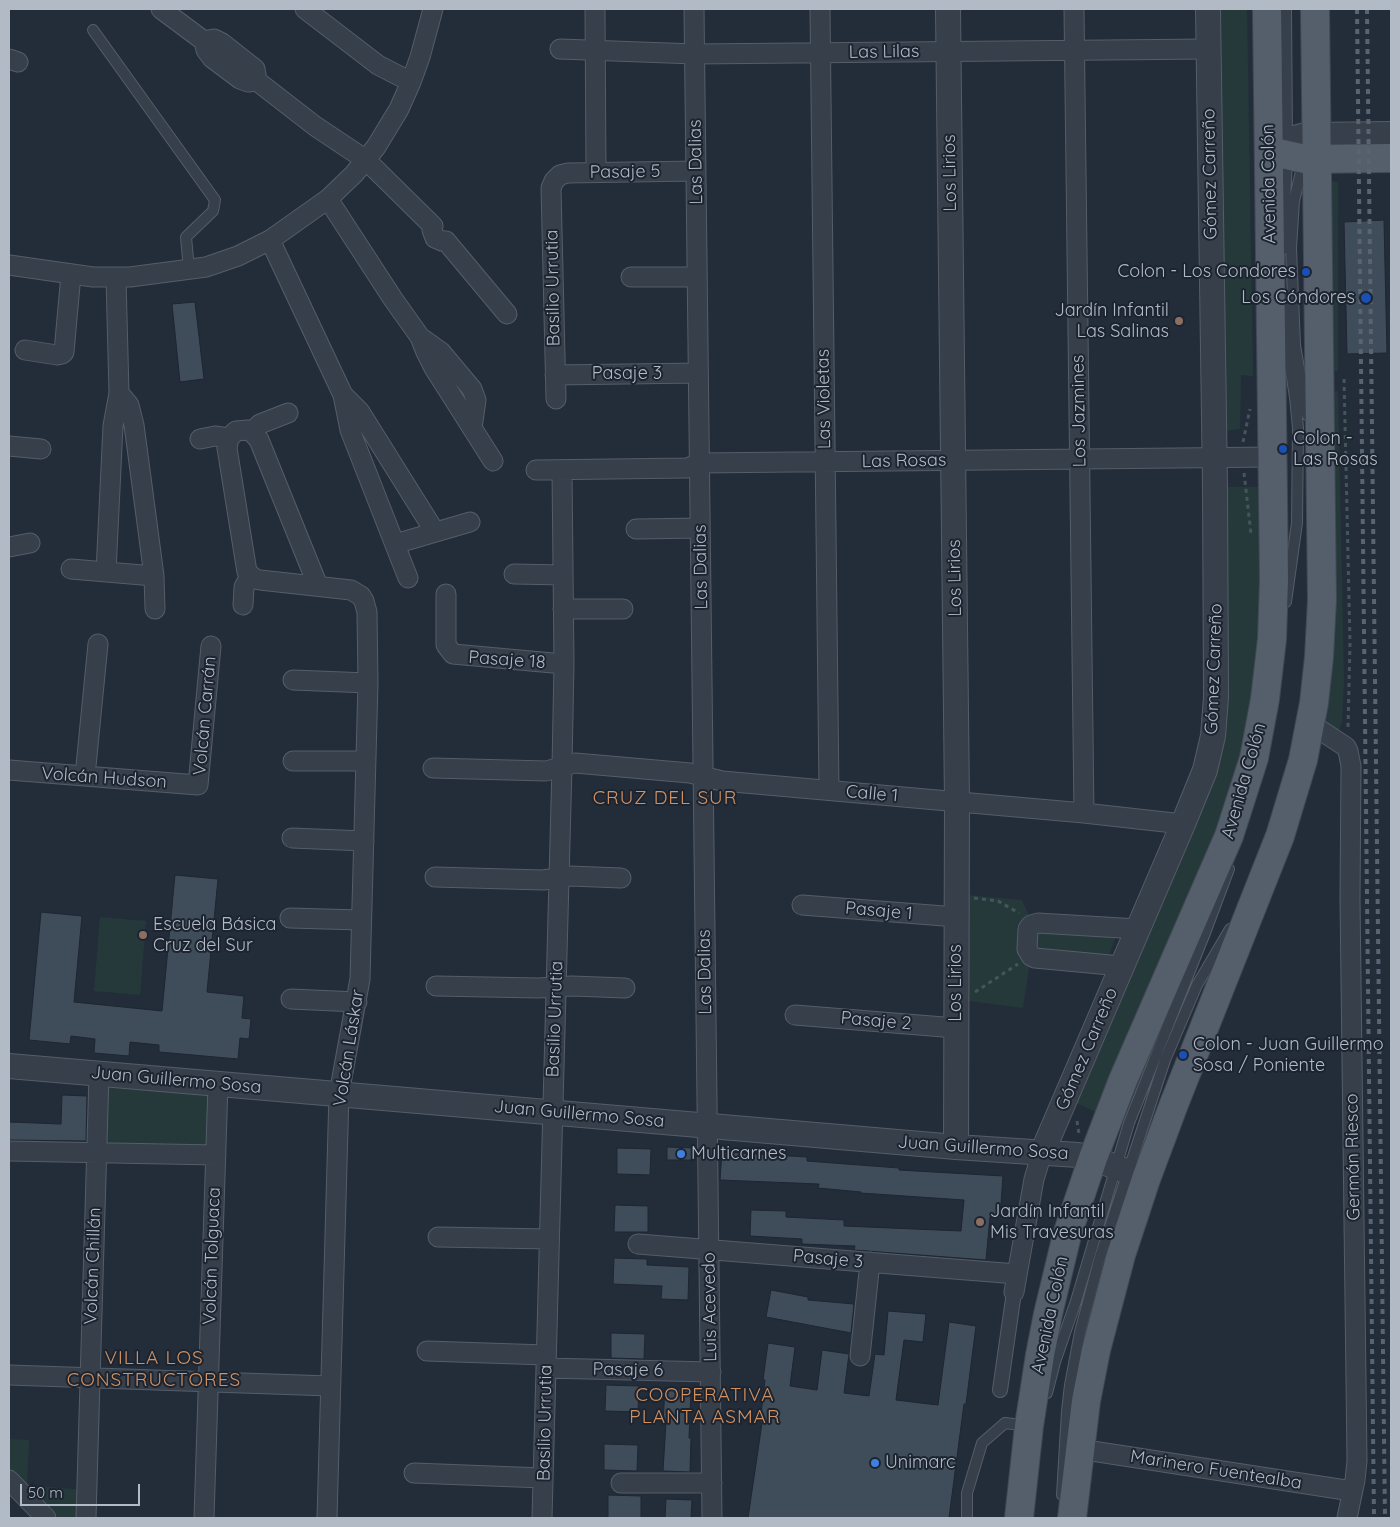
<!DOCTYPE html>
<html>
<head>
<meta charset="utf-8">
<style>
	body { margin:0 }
	#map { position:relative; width:1400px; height:1527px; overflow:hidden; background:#232d3a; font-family:Quicksand,sans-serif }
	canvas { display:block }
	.frame { position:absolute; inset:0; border:10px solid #b2bac6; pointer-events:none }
	.scale { position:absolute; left:20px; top:1484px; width:120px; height:22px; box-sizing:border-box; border:2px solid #b2bac6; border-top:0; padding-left:6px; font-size:15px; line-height:18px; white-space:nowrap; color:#b2bac6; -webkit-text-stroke:4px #1c2430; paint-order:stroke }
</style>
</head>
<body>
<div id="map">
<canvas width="1400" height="1527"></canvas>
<div class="frame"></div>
<div class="scale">50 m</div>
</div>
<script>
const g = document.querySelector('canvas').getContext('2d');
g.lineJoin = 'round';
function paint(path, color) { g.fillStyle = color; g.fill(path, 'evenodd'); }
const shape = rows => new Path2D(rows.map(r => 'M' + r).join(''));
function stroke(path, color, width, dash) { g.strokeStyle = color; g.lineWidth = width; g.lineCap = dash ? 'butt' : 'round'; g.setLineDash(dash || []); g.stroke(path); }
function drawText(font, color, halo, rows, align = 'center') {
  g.font = font + ' Quicksand,sans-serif'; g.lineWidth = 4; g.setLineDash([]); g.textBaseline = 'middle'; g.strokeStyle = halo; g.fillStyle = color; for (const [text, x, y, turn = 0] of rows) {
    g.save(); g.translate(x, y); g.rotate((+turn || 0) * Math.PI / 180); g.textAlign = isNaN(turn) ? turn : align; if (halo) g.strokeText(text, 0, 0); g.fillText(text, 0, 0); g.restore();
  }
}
paint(shape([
	[1217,9,1247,9,1253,376,1241,375,1240,429,1222,431],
	[1329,181,1338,182,1338,371,1330,371],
	[1338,391,1344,682,1342,722,1338,733,1320,720,1328,393],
	[1222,487,1262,487,1260,671,1245,765,1189,899,1096,1112,1072,1101,1219,757,1227,720],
	[967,895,1022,900,1035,929,1116,936,1108,958,1031,954,1023,1008,969,1001],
	[100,917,146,921,140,995,94,991],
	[101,1076,215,1088,211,1152,100,1150],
	[9,1439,29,1440,27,1485,85,1490,84,1518,49,1518,9,1477]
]), '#25393b');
const building = shape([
	[1384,220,1387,353,1347,354,1344,222,1384,220],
	[195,302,204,379,180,382,172,304,195,302],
	[175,875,218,879,207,992,244,996,242,1018,251,1019,249,1039,240,1038,238,1059,159,1052,159,1045,130,1042,129,1056,94,1053,95,1039,71,1036,70,1044,29,1040,41,912,82,916,74,1002,162,1011,175,875],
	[62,1095,87,1096,86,1141,9,1140,9,1122,61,1124,62,1095],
	[667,1147,695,1148,694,1160,667,1160,667,1147],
	[617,1148,651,1149,650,1175,617,1174,617,1148],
	[722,1152,807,1157,807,1161,899,1168,899,1170,1003,1176,1000,1218,990,1217,986,1260,854,1250,855,1246,802,1244,802,1239,750,1236,751,1210,786,1211,786,1217,844,1220,844,1226,961,1231,964,1200,860,1193,861,1192,818,1188,819,1184,720,1180,722,1152],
	[615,1205,648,1206,648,1232,614,1232,615,1205],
	[614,1258,647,1259,647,1265,689,1267,688,1300,661,1299,662,1286,613,1284,614,1258],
	[771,1290,808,1297,808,1300,854,1304,851,1333,766,1317,771,1290],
	[888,1311,926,1314,923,1342,904,1340,896,1400,938,1405,949,1322,976,1326,966,1404,964,1404,949,1518,748,1518,762,1423,760,1423,765,1380,763,1380,768,1343,795,1347,790,1386,817,1390,822,1350,849,1354,844,1393,869,1396,875,1354,884,1355,888,1311],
	[611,1333,645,1334,644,1359,611,1358,611,1333],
	[606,1385,639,1386,638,1412,605,1411,606,1385],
	[665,1388,691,1390,689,1438,691,1438,690,1472,663,1471,666,1422,663,1422,665,1388],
	[604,1444,638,1445,637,1471,604,1470,604,1444],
	[608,1495,641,1496,641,1518,608,1518,608,1495],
	[666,1499,692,1500,691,1518,665,1518,666,1499]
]);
paint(building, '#3f4c59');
stroke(building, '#1e2632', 1);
const service = shape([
	[1286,9,1287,141],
	[93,30,215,200,213,211,186,237,189,270],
	[1304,159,1294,201,1291,248,1295,345,1307,415],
	[1283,249,1287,156],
	[1284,303,1287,347,1295,397,1298,428,1297,523,1286,602],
	[1047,1393,1055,1362,1076,1301,1129,1123,1205,933,1229,869],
	[1062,1495,1067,1411,1070,1385,1080,1332,1100,1257,1165,1060,1197,985,1230,929],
	[967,1518,967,1493,982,1443,1005,1423,1028,1426]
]);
const pedestrian = shape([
	[1000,1390,1014,1292]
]);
const minor = shape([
	[161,9,204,41,206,50,212,58,240,79,248,82,257,81,315,126,366,160,433,226,432,230,435,238,442,241,446,241,507,314],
	[305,9,378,65,411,82],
	[595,9,596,172],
	[694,9,712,1518],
	[820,9,829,790],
	[1074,9,1084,813],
	[204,41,214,39,222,43,255,69,257,81],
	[560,49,695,54,1209,49],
	[9,59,18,62],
	[328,199,393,299,420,337,426,352,434,368,493,461],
	[270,240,343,395,350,430,408,578],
	[9,265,93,277,130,277,206,267,238,256,270,240,328,199,354,174,376,147,399,109,411,82,420,57,433,9],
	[631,277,697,277],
	[420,337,441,352,472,389,476,400,472,428],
	[25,350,57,355,62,354,64,352,71,274],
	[555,375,698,373],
	[119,393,129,405,134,425,154,576,155,609],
	[343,395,360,412,435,532],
	[556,399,551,188,554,181,560,175,568,173,696,171],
	[252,432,260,424,288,413],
	[200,439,215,436,229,438],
	[9,446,41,449],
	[536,470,687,468,700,463,1273,457],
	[636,529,700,528],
	[395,544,470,522],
	[9,547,30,543],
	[71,569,154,576],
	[106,572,113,426,119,393,116,278],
	[514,574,563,575],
	[318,586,259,440,252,432,248,430,236,431,229,438,227,448,247,572,255,579,260,580,351,590,361,596,364,601,367,612,368,683,360,979,339,1094,327,1518],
	[446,594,446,645,453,654,564,664],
	[243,605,244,587,250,576],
	[563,609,623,609],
	[293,680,368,683],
	[1311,724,1346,747,1348,751,1351,766,1350,899,1357,1461,1355,1480,1347,1518],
	[293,761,366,761],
	[433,768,546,771,575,763,690,773,722,781,1084,813,1183,824],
	[9,770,198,785,211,646],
	[85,776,98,644],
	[292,838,364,841],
	[435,877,543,880,570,876,621,878],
	[802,905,957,917],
	[290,918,361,920],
	[1121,966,1035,958,1031,956,1027,949,1028,929,1031,925,1038,923,1138,929],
	[436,986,538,988,572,986,625,988],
	[291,999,357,1002],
	[795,1015,956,1028],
	[9,1151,216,1155],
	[438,1237,549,1239],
	[638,1244,1017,1274],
	[1014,1292,1034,1179,1042,1153],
	[427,1351,546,1355],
	[860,1356,870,1262],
	[546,1368,711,1372],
	[9,1375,330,1386],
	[1079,1449,1352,1491],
	[414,1473,543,1478],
	[9,1480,46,1518],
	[621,1483,712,1483],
	[86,1518,99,1074],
	[204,1518,218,1084],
	[542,1518,562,766,564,664,562,470]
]);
const tertiary = shape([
	[948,9,957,801,956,1147],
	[1269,151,1287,140,1305,135,1391,134],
	[9,1066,956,1147,1078,1155,1093,1158,1146,1179],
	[1042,1153,1183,824,1205,770,1213,736,1216,697,1215,487,1208,9]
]);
const primary = shape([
	[1269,151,1305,159,1391,158],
	[1019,1518,1029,1426,1040,1355,1048,1314,1067,1235,1093,1158,1123,1080,1229,836,1254,758,1265,699,1272,639,1274,580,1267,9],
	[1072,1518,1086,1401,1096,1350,1121,1255,1146,1179,1174,1104,1280,836,1303,760,1314,703,1319,657,1322,600,1315,9]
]);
stroke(service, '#555d69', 12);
stroke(pedestrian, '#555d69', 16);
stroke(minor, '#555d69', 21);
stroke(tertiary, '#555d69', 26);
stroke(primary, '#404854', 30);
stroke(shape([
	[1344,379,1350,643,1348,728],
	[1243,442,1250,409],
	[1244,473,1251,534],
	[974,898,998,901,1019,913],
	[975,992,1018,964],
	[1077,1121,1079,1134]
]), '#435659', 3, [4, 4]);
stroke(service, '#373f4b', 10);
stroke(pedestrian, '#373f4b', 14);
stroke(minor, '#373f4b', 19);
stroke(tertiary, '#373f4b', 24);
stroke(primary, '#555e6b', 28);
stroke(shape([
	[1357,9,1374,1518],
	[1367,9,1385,1518]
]), '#596372', 4, [5, 5]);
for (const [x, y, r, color] of [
	[1306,272,5,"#1a4fb4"],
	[1366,298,6,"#1a4fb4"],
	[1179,321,5,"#8d6e63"],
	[1283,449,5,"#1a4fb4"],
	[143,935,5,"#8d6e63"],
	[1183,1055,5,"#1a4fb4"],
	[681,1154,5,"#3f7fe0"],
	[980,1222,5,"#8d6e63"],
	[875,1463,5,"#3f7fe0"]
]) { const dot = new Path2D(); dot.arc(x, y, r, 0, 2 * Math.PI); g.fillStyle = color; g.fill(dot); stroke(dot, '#1c2430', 2); }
drawText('18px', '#b2bac6', '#1c2430', [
	["Las Lilas",884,52,-1],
	["Las Dalias",696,162,-91],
	["Pasaje 5",625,172,-1],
	["Los Lirios",950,173,-91],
	["Gómez Carreño",1210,174,-91],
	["Avenida Colón",1269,184,-91],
	["Basilio Urrutia",553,288,-91],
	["Pasaje 3",627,374],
	["Las Violetas",824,399,-91],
	["Los Jazmines",1079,411,-91],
	["Las Rosas",904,461,-1],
	["Las Dalias",701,567,-91],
	["Los Lirios",955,578,-91],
	["Pasaje 18",507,660,4],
	["Gómez Carreño",1214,669,-88],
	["Volcán Carrán",205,716,-85],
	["Volcán Hudson",104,778,4],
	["Avenida Colón",1244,781,-74],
	["Calle 1",872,794,5],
	["Pasaje 1",879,911,5],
	["Las Dalias",705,972,-91],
	["Los Lirios",956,983,-90],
	["Basilio Urrutia",555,1019,-88],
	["Pasaje 2",876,1021,5],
	["Volcán Láskar",349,1048,-81],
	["Gómez Carreño",1087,1049,-67],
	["Juan Guillermo Sosa",176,1080,5],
	["Juan Guillermo Sosa",579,1114,5],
	["Juan Guillermo Sosa",983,1148,4],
	["Germán Riesco",1353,1157,-91],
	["Volcán Tolguaca",212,1256,-88],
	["Pasaje 3",828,1259,5],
	["Volcán Chillán",93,1266,-88],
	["Luis Acevedo",710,1307,-91],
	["Avenida Colón",1050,1315,-78],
	["Pasaje 6",628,1370,1],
	["Basilio Urrutia",545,1423,-89],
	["Marinero Fuentealba",1216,1470,9]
]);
drawText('18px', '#b2bac6', '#1c2430', [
	["Colon - Los Condores",1296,272,"right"],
	["Los Cóndores",1355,298,"right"],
	["Jardín Infantil",1169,311,"right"],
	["Las Salinas",1169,332,"right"],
	["Colon -",1293,439],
	["Las Rosas",1293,460],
	["Escuela Básica",153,925],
	["Cruz del Sur",153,946],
	["Colon - Juan Guillermo",1193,1045],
	["Sosa / Poniente",1193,1066],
	["Multicarnes",691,1154],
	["Jardín Infantil",990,1212],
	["Mis Travesuras",990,1233],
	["Unimarc",885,1463]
], 'left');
g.letterSpacing = '1px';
drawText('19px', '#d19163', '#1c2430', [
	["CRUZ DEL SUR",665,798],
	["VILLA LOS",154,1358],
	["CONSTRUCTORES",154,1380],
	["COOPERATIVA",705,1395],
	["PLANTA ASMAR",705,1417]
]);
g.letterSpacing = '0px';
</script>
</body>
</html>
